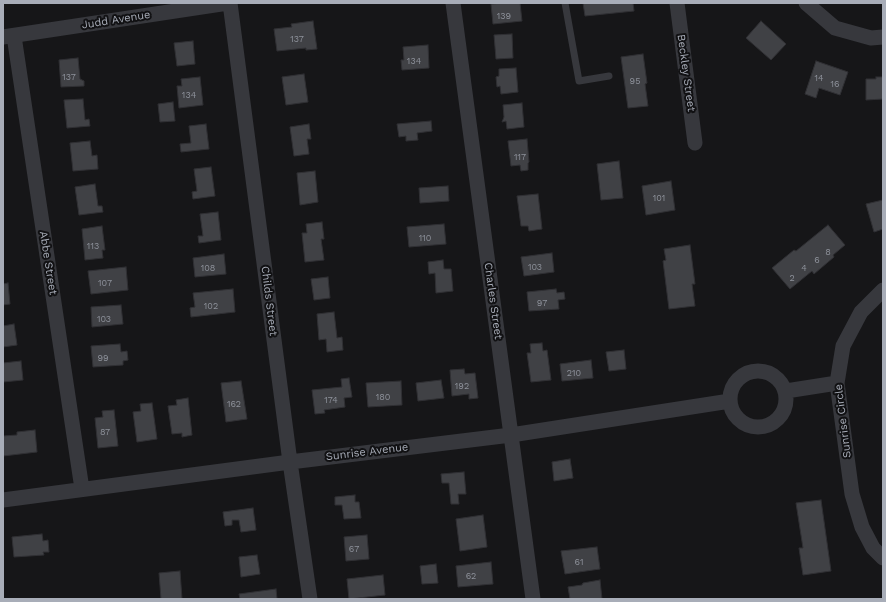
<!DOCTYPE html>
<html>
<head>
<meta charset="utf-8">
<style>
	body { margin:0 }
	#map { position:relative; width:886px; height:602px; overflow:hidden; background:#161618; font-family:"Work Sans",sans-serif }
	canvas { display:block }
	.frame { position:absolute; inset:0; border:4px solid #a8adb8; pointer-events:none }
</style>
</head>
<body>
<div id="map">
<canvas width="886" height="602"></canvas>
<div class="frame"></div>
</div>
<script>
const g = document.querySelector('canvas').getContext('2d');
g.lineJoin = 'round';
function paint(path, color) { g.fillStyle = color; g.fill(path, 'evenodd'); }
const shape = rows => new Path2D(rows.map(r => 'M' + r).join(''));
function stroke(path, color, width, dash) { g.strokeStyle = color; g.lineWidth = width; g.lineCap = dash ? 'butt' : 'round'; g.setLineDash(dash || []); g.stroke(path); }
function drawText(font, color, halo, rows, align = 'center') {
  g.font = font + ' "Work Sans",sans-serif'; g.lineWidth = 4; g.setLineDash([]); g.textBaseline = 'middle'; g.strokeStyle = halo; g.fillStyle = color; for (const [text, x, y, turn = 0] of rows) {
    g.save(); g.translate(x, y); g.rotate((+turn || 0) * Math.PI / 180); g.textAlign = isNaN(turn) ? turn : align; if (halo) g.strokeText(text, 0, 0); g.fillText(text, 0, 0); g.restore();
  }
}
const building = shape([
	[502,3,520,3,522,21,493,24,491,4,502,3],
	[583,3,633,3,634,11,585,16,583,3],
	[313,21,317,49,306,50,306,48,277,51,274,29,292,27,291,24,313,21],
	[761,21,786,44,771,60,746,38,761,21],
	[512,34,513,58,496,59,494,35,512,34],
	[193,41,195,64,177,66,174,43,193,41],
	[428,45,429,68,402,70,401,60,404,60,403,47,428,45],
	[643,54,647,83,645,84,648,106,628,108,621,57,643,54],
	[78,58,80,79,84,81,84,86,61,87,59,60,78,58],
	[816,61,848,72,840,95,819,88,816,98,805,94,816,61],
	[516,68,518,92,501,94,500,86,497,87,496,77,499,76,499,69,516,68],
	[304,74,308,102,286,105,282,77,304,74],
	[200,77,203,105,179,108,177,86,182,86,181,79,200,77],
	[876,77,883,77,883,99,866,100,866,79,876,79,876,77],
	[83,99,85,120,89,119,90,126,67,128,64,100,83,99],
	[173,102,175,121,160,122,158,104,173,102],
	[522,103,524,127,507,129,506,121,502,122,504,117,503,105,522,103],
	[431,121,432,131,417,133,418,140,406,141,406,136,399,137,397,124,431,121],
	[206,124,209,149,181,152,180,144,191,143,189,126,206,124],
	[309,124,311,139,307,139,309,154,294,156,290,127,309,124],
	[527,139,529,162,528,163,528,170,521,171,520,165,511,166,508,141,527,139],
	[90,141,92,156,97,155,98,169,73,171,70,143,90,141],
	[619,161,623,198,601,200,597,164,619,161],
	[211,167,215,196,193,199,192,192,197,191,194,169,211,167],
	[315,171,318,202,300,205,297,173,315,171],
	[671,181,675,210,646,215,642,186,671,181],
	[95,184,98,206,102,206,103,212,79,215,75,187,95,184],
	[448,186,449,201,420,203,419,188,448,186],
	[538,194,542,229,529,231,528,226,521,226,517,196,538,194],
	[883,200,883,229,874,232,866,204,883,200],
	[218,212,221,240,199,243,198,236,203,236,200,214,218,212],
	[322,222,324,239,321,239,324,260,305,262,302,233,307,233,306,224,322,222],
	[444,224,446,244,409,247,407,227,444,224],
	[828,225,845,245,833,255,834,257,814,274,812,271,790,289,772,268,794,250,796,251,828,225],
	[102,226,105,250,102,250,103,258,85,260,82,229,102,226],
	[690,245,695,284,692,284,695,306,669,309,663,261,666,260,664,249,690,245],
	[552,253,554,272,524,276,521,257,552,253],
	[224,254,226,274,195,277,193,258,224,254],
	[443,260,444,269,451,269,453,291,436,293,435,273,429,274,428,262,443,260],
	[126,267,128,290,91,294,88,271,126,267],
	[328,277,330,298,314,300,311,279,328,277],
	[8,283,10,304,3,305,3,284,8,283],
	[233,289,235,312,191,317,190,308,195,307,193,293,233,289],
	[556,289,557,293,564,292,565,299,558,300,559,309,529,311,527,292,556,289],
	[121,305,123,324,92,327,91,307,121,305],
	[334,312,337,338,342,337,343,350,327,352,326,339,319,340,317,314,334,312],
	[14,324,17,345,3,347,3,326,14,324],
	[542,343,543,351,547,350,551,380,531,382,527,353,531,353,530,344,542,343],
	[120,344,121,352,127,351,128,360,123,361,123,365,93,367,91,346,120,344],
	[624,350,626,369,609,371,606,352,624,350],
	[591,360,593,378,562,381,560,364,591,360],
	[21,361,23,380,3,382,3,363,21,361],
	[464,369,465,374,475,373,478,398,469,399,469,394,452,396,450,370,464,369],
	[349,378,352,397,344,398,345,407,324,410,325,413,315,414,312,390,342,387,341,379,349,378],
	[441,380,444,398,418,401,416,383,441,380],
	[241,381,247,419,226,422,221,383,241,381],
	[401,381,402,405,368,407,366,383,401,381],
	[188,398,192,435,182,437,182,433,172,434,168,406,177,405,176,400,188,398],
	[152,403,157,439,137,442,133,412,141,411,140,404,152,403],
	[114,410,118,446,98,448,95,418,103,417,102,411,114,410],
	[35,430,37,452,3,456,3,436,17,435,17,432,35,430],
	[570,459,573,478,554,481,552,462,570,459],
	[464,472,466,494,458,494,459,504,451,504,449,483,442,483,441,474,464,472],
	[355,495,355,502,359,502,361,518,344,519,342,505,335,505,335,497,355,495],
	[821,500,831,571,803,575,799,548,803,548,796,503,821,500],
	[253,508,256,530,241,532,239,520,232,520,232,525,225,526,223,512,253,508],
	[483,515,487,547,460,551,456,519,483,515],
	[42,534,43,541,48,540,49,552,43,552,44,555,14,557,12,537,42,534],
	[367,535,369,559,346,561,344,537,367,535],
	[597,547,600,569,565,574,561,551,597,547],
	[257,555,260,574,241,577,239,557,257,555],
	[491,562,493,584,458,587,456,566,491,562],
	[436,564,438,583,422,584,420,566,436,564],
	[180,571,182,599,161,599,159,573,180,571],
	[383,575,385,595,349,599,347,579,383,575],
	[600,580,602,599,570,599,568,587,582,585,583,583,600,580],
	[276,589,277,599,240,599,239,594,276,589]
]);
paint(building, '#404145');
stroke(building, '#303034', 1);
stroke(shape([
	[565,3,579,81,609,76]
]), '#37383d', 7);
stroke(shape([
	[230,3,290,462,310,599],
	[453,3,533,599],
	[677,3,695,143],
	[806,3,835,28,871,38,883,37],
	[14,36,82,489],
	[3,37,228,3],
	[883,290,861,312,843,346,837,383,852,494,862,527,873,548,883,558],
	'730 399a28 28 0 1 1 56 0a28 28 0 1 1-56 0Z',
	[786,391,837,383],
	[3,500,290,462,511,435,730,401]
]), '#37383d', 15);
drawText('9px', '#8e929b', null, [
	["139",504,16],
	["137",297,39],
	["134",414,61],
	["137",69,77],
	["14",819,78],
	["95",635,81],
	["16",835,84],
	["134",189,95],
	["117",520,157],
	["101",659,198],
	["110",425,238],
	["113",93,246],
	["8",828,252],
	["6",817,260],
	["103",535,267],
	["108",208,268],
	["4",804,268],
	["2",792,278],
	["107",105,283],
	["97",542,303],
	["102",211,306],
	["103",104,319],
	["99",103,358],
	["210",574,373],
	["192",462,386],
	["180",383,397],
	["174",331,400],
	["162",234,404],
	["87",105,432],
	["67",354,549],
	["61",579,562],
	["62",471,576]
]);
drawText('11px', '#a8adb8', '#111113', [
	["Judd Avenue",116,20,-9],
	["Beckley Street",686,73,82],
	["Abbe Street",48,263,81],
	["Childs Street",269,301,83],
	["Charles Street",493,301,82],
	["Sunrise Circle",843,421,-97],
	["Sunrise Avenue",367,452,-7]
]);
</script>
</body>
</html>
